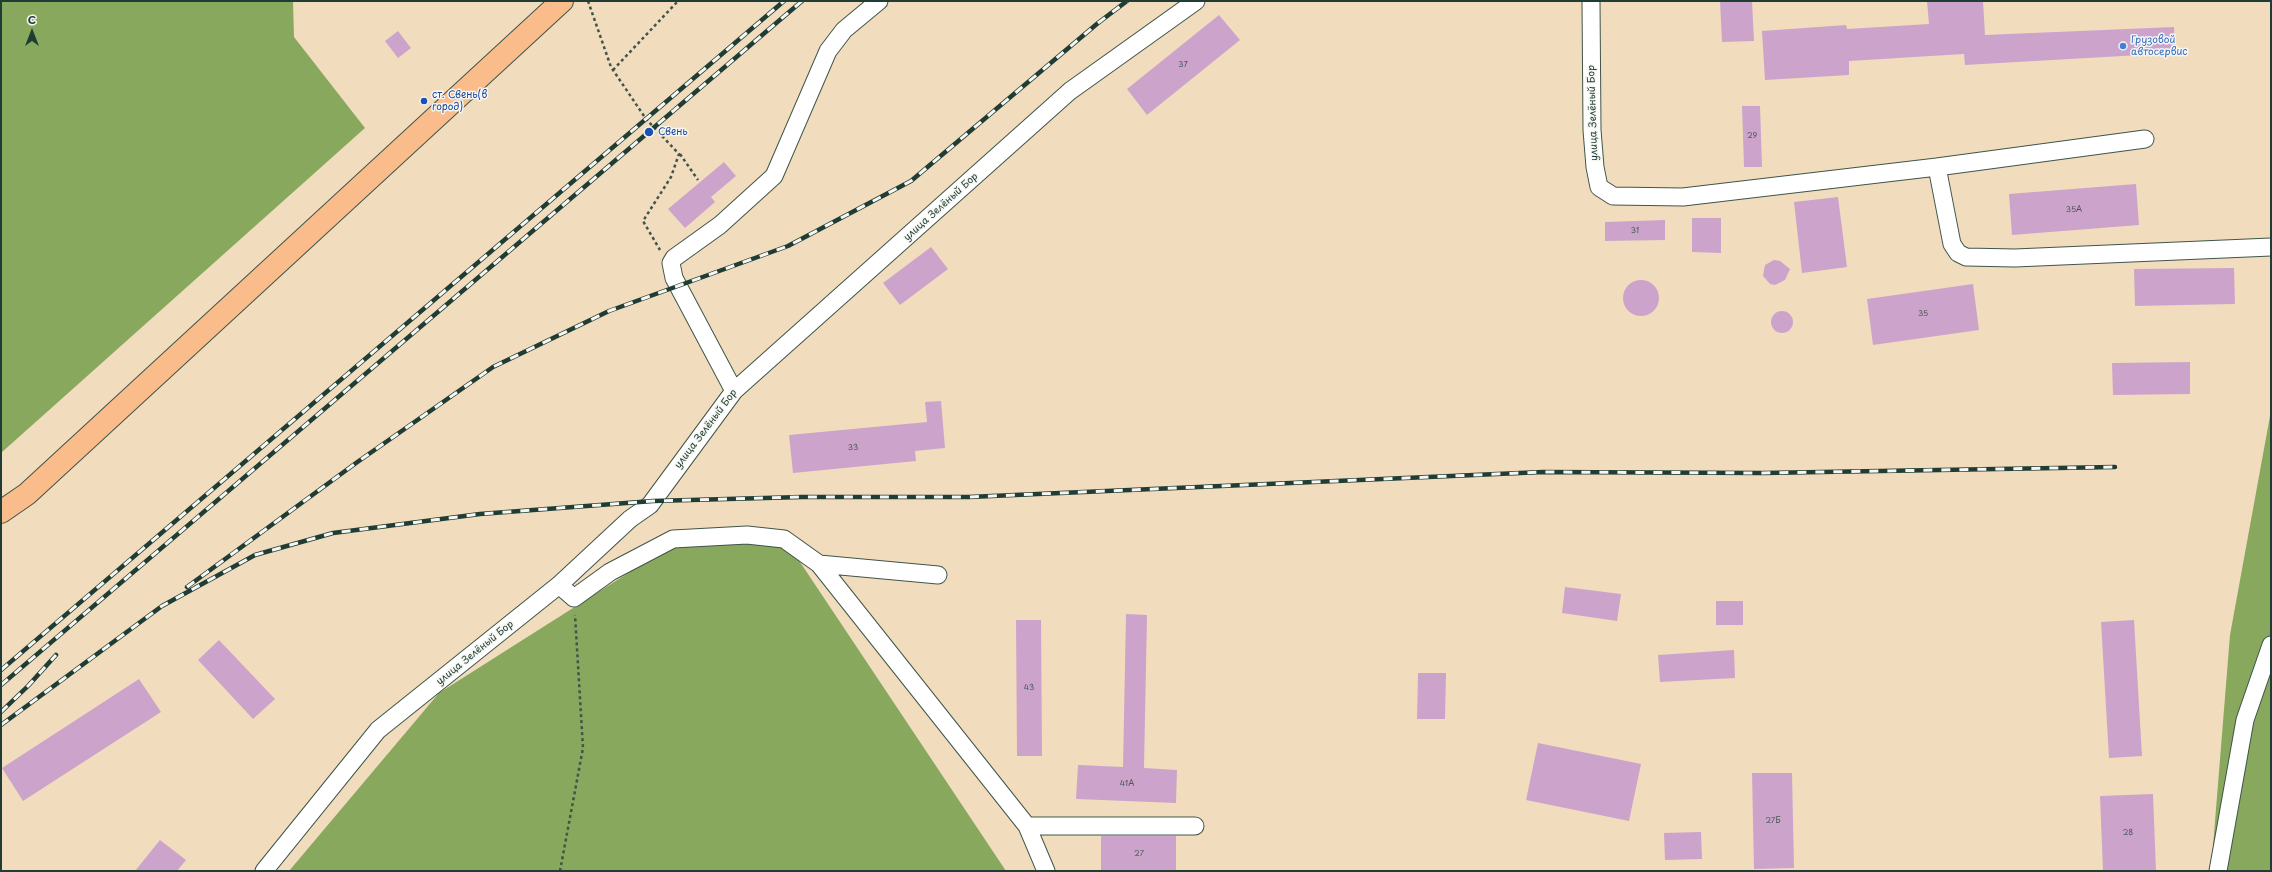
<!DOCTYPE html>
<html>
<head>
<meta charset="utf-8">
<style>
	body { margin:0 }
	#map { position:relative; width:2272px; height:872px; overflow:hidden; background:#f2dcbe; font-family:"Playpen Sans",sans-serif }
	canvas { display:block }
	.frame { position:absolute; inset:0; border:2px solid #1f3d34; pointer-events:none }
	.north { position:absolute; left:12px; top:12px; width:40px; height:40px; -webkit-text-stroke:3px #f6f6f2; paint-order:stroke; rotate:0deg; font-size:11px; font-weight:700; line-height:16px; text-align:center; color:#1f3d34 }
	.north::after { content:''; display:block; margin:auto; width:14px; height:18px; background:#1f3d34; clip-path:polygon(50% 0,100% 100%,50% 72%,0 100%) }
</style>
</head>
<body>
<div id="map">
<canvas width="2272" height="872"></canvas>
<div class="frame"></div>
<div class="north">С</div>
</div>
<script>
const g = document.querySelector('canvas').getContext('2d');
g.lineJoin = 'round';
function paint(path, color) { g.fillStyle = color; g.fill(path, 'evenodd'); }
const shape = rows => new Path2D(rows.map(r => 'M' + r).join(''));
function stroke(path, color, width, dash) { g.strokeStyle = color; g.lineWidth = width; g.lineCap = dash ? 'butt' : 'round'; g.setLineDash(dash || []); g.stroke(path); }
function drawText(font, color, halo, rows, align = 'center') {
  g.font = font + ' "Playpen Sans",sans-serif'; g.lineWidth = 3; g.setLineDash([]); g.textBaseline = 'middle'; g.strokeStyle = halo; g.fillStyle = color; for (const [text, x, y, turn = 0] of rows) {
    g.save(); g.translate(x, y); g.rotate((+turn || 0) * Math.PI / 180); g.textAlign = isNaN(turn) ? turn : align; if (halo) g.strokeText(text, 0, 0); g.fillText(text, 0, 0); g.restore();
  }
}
paint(shape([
	[1,1,293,1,294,37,365,128,1,453],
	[2270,416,2271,871,2211,871,2230,635],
	[674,544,788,544,1006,871,289,871,439,693]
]), '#88a95d');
paint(shape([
	[1720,1,1752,1,1754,41,1722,42],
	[1927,1,1983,1,1985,35,2174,27,2175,53,1965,65,1964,54,1849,61,1849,75,1765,80,1762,31,1846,25,1847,29,1929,24],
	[1219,15,1240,40,1147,115,1127,89],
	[398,31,411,48,398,58,385,41],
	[1742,106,1760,106,1762,167,1744,167],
	[724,162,736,176,711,197,715,202,685,228,668,209],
	[2136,184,2139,225,2012,235,2009,194],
	[1838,197,1847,267,1802,273,1794,202],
	[1692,218,1721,218,1721,253,1692,252],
	[1665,220,1665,240,1605,241,1605,222],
	[931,247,948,269,900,305,883,283],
	[1774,260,1780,261,1790,269,1785,280,1775,285,1770,284,1763,276,1765,265],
	[2234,268,2235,304,2135,306,2134,269],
	'1623 298a18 18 0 1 1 36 0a18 18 0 1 1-36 0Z',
	[1973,284,1979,330,1873,345,1867,299],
	'1771 322a11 11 0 1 1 22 0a11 11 0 1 1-22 0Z',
	[2190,362,2190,394,2113,395,2112,363],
	[941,401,945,448,915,451,916,461,793,473,789,435,927,422,925,402],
	[1565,587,1621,594,1617,621,1562,613],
	[1716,601,1743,601,1743,625,1716,625],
	[1126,614,1147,615,1144,768,1177,770,1176,803,1076,799,1078,765,1123,767],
	[1016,620,1041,620,1042,756,1017,756],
	[2134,620,2142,756,2109,758,2101,622],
	[219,640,275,699,253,719,198,660],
	[1734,650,1735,678,1660,682,1658,655],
	[1418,673,1446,673,1445,719,1417,719],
	[139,679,161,712,23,801,2,768],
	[1538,743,1641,764,1629,821,1526,800],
	[1752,773,1792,773,1794,868,1754,869],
	[2153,794,2156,871,2103,871,2100,796],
	[1701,832,1702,859,1665,860,1664,833],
	[1101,836,1176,836,1176,871,1101,871],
	[160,840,186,860,177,871,135,871]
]), '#cca4cb');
const minor = shape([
	[1591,1,1592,130,1595,167,1599,187,1613,196,1683,197,1937,167,1952,244,1958,253,1966,257,2015,258,2271,247],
	[1937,167,2145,139],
	[734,391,674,278,671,263,674,258,720,225,774,176,828,51,844,30,879,1],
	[819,564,938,575],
	[559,585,574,598,610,572,673,539,747,535,784,539,819,564,1027,826,1046,871],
	[1027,826,1195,826],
	[264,871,378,730,559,585,630,519,650,505,734,391,1070,91,1196,1],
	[2218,871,2245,720,2271,645]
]);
const major = shape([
	[1,512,27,494,562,1]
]);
stroke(minor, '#3f5549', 19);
stroke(major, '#3f5549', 24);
stroke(shape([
	[588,1,611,67,646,119,679,154,671,177,643,221,660,250],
	[613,70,678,1],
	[680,154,698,180],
	[560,871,583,748,575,615]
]), '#3f5549', 2.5, [3, 3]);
stroke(minor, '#fff', 17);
stroke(major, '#f9bc8a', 22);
const rail = shape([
	[187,587,356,463,493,367,609,311,788,246,911,181,1098,23,1127,1],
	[1,670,784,1],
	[1,685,802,1],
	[1,712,28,686,56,655],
	[1,725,162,606,255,555,333,533,480,514,653,501,802,497,969,497,1543,472,1763,473,2115,467]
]);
stroke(rail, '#1f3d34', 4.5);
stroke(rail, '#f6f6f2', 3, [9]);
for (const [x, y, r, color] of [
	[2123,46,4,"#3f7fe0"],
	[424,101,4,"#1a4fb4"],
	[649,132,5,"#1a4fb4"]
]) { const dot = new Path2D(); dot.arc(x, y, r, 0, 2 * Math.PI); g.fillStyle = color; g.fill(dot); stroke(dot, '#f6f6f2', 1.5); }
drawText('8px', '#4a575a', null, [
	["37",1183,65],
	["29",1752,136],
	["35А",2074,210],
	["31",1635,231],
	["35",1923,314],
	["33",853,448],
	["43",1029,688],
	["41А",1127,784],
	["27Б",1773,821],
	["28",2128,833],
	["27",1139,854]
]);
drawText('10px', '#366cbe', '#f6f6f2', [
	["Грузовой",2131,40],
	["автосервис",2131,52]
], 'left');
drawText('10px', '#164399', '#f6f6f2', [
	["ст. Свень(в",432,95],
	["город)",432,107],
	["Свень",658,132]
], 'left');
drawText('10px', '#1f3d34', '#f6f6f2', [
	["улица Зелёный Бор",1593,113,-92],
	["улица Зелёный Бор",941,207,-42],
	["улица Зелёный Бор",706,429,-53],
	["улица Зелёный Бор",475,653,-39]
]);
</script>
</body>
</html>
